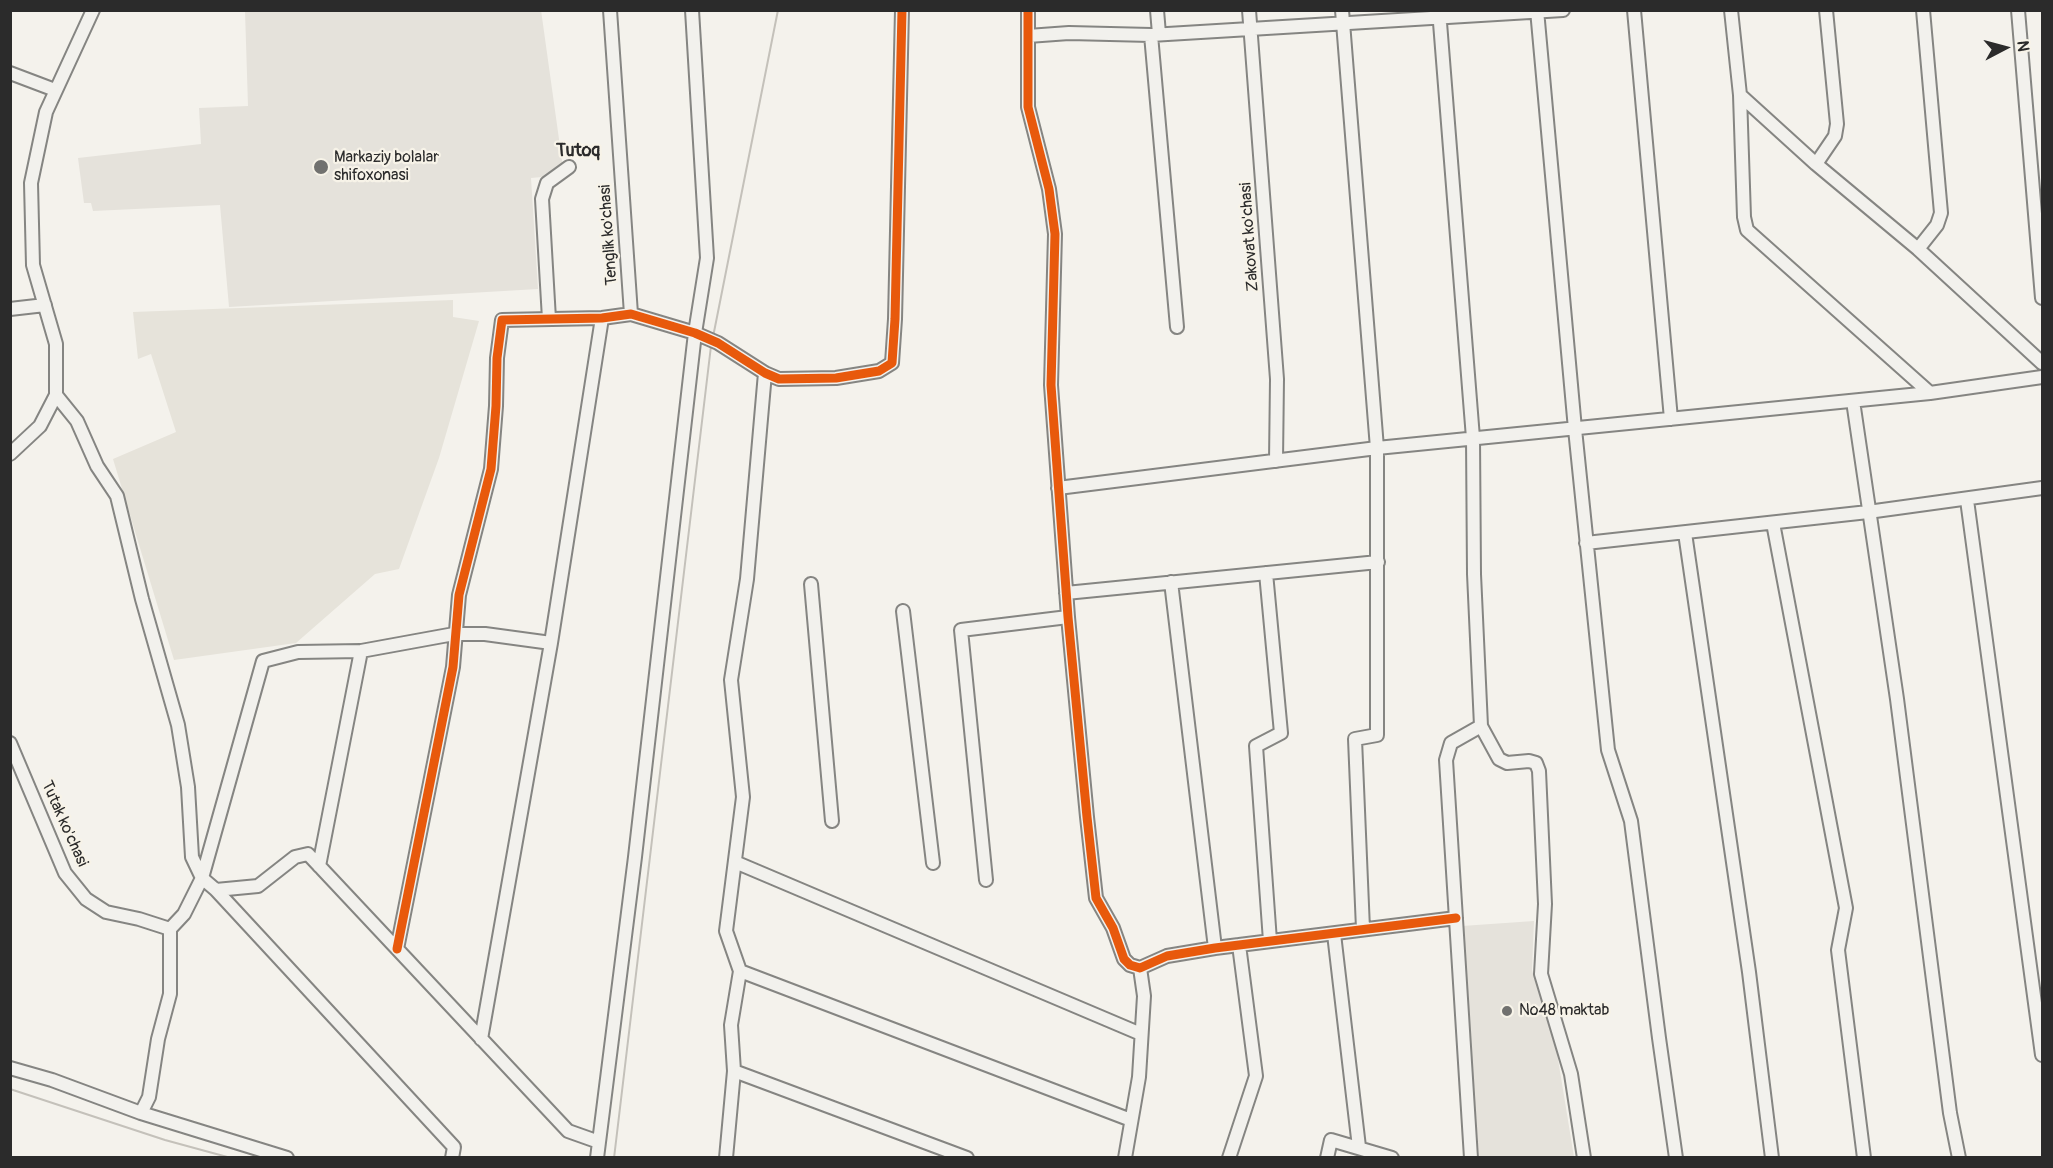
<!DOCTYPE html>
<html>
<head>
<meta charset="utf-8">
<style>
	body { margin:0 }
	#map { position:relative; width:2053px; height:1168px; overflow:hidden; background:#f4f2ec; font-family:Pangolin,sans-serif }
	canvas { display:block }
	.frame { position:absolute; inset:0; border:12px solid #2b2b2b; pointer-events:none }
	.north { position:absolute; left:1975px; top:18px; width:60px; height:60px; -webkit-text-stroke:4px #f7f3e8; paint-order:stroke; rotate:84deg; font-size:16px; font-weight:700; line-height:24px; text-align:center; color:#2b2b2b }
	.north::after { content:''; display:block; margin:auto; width:21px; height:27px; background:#2b2b2b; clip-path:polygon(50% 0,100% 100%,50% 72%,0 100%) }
</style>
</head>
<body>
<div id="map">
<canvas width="2053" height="1168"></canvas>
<div class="frame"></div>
<div class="north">N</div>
</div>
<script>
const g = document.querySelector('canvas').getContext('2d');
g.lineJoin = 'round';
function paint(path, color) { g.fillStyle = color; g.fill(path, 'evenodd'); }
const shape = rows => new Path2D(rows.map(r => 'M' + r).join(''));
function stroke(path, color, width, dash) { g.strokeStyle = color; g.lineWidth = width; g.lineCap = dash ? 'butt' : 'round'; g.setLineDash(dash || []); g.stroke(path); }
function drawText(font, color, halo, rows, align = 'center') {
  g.font = font + ' Pangolin,sans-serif'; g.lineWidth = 4.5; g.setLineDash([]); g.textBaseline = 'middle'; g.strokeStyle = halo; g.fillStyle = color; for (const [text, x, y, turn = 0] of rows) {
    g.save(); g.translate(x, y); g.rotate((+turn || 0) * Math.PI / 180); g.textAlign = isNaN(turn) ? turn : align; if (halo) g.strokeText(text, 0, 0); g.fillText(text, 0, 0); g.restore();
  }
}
paint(shape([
	[541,10,564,175,531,178,538,289,229,307,220,205,93,211,91,203,84,203,78,158,201,144,199,108,248,106,245,11],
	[1534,921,1532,970,1557,1053,1574,1157,1479,1157,1462,926]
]), '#e5e2db');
paint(shape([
	[453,300,453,317,479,321,439,458,399,569,375,574,296,643,174,660,113,459,176,432,151,354,138,359,133,312]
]), '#e6e3da');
stroke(shape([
	[713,337,778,10],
	[10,1089,165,1140,231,1158],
	[614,1158,711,346]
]), '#c4c1ba', 2);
const minor = shape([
	[610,10,631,314],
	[1028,10,1028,107,1049,189,1055,234,1051,385,1068,617,1087,817,1096,898,1113,928,1124,959,1130,965,1140,968,1167,956,1215,948,1456,918],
	[1157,10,1159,34],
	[1249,10,1277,379,1276,461],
	[1342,10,1377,448,1377,735,1355,739,1363,929],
	[1439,10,1473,438,1474,574,1481,726,1499,759,1507,763,1529,761,1536,763,1539,771,1545,904,1541,974,1571,1074,1584,1158],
	[1537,10,1575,429,1608,750,1631,821,1659,1038,1676,1158],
	[1634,10,1671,419],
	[1731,10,1740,95,1744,217,1747,230,1930,393],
	[2018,10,2042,298],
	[1151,35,1177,327],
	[1028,36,1069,33,1151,35,1563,10],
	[10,73,55,90],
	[1740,95,1816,164,1918,249,2042,363],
	[1816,164,1835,136,1837,124,1826,10],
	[1918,249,1937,225,1941,213,1923,10],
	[10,309,45,305],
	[549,319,542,199,547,183,569,167],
	[56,395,77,421,97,466,117,496,142,599,178,725,188,787,192,857,202,878,216,890,454,1147,452,1158],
	[1853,401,1897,699,1950,1113,1959,1158],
	[10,454,40,426,56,395,56,344,33,265,31,183,46,112,93,10],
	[1058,488,1377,448,1930,393,2042,377],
	[1967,500,2042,1055],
	[1773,523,1846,908,1838,950,1864,1158],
	[1685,533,1749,972,1772,1158],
	[1586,543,1868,512,2042,488],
	[1266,573,1281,733,1256,746,1270,941],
	[1171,582,1215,948],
	[811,584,832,821],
	[1066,593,1378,562],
	[903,611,933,863],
	[10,743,65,873,86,899,106,912,139,919,170,929],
	[735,862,1141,1034],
	[319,866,361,651],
	[986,880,961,630,1068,617],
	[216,890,258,886,295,857,308,854,568,1131,599,1142],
	[1334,934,1359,1147],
	[397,949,453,667,459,595,491,469,496,406,497,358,502,320,602,318,631,314,695,333,718,343,765,373,779,379,836,378,879,371,892,363,895,319,902,10],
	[740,971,1131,1120],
	[481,1039,551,643,602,318],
	[10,1068,52,1080,141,1113,287,1158],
	[734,1071,967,1158],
	[141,1113,149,1097,158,1039,170,994,170,929,184,914,202,878,263,661,298,652,361,651,454,634,485,634,551,643],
	[597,1158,635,857,695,333,707,258,692,10],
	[726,1158,734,1071,731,1025,740,971,726,931,743,797,731,680,747,579,765,373],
	[1125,1158,1139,1077,1144,996,1140,968],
	[1229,1158,1256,1076,1239,945],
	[1327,1158,1331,1140,1392,1158],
	[1471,1158,1446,760,1451,743,1481,726]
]);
stroke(minor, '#858582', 16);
stroke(minor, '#f2f1ed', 12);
stroke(shape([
	[1028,10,1028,107,1049,189,1055,234,1051,385,1068,617,1087,817,1096,898,1113,928,1124,959,1130,965,1140,968,1167,956,1215,948,1456,918],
	[397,949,453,667,459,595,491,469,496,406,497,358,502,320,602,318,631,314,695,333,718,343,765,373,779,379,836,378,879,371,892,363,895,319,902,10]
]), '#e8590c', 9);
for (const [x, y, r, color] of [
	[321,167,8,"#71716f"],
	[1507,1011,6,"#71716f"]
]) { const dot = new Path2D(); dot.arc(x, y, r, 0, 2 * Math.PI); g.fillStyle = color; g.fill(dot); stroke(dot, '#f7f3e8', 2); }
drawText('16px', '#2b2b2b', '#f7f3e8', [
	["Markaziy bolalar",334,158],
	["shifoxonasi",334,176],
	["№48 maktab",1519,1011]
], 'left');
drawText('16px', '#2b2b2b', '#f7f3e8', [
	["Tenglik ko'chasi",609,235,-94],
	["Zakovat ko'chasi",1250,237,-94],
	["Tutak ko'chasi",64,824,66]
]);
drawText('bold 18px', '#2b2b2b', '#f7f3e8', [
	["Tutoq",578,151]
]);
</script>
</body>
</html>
